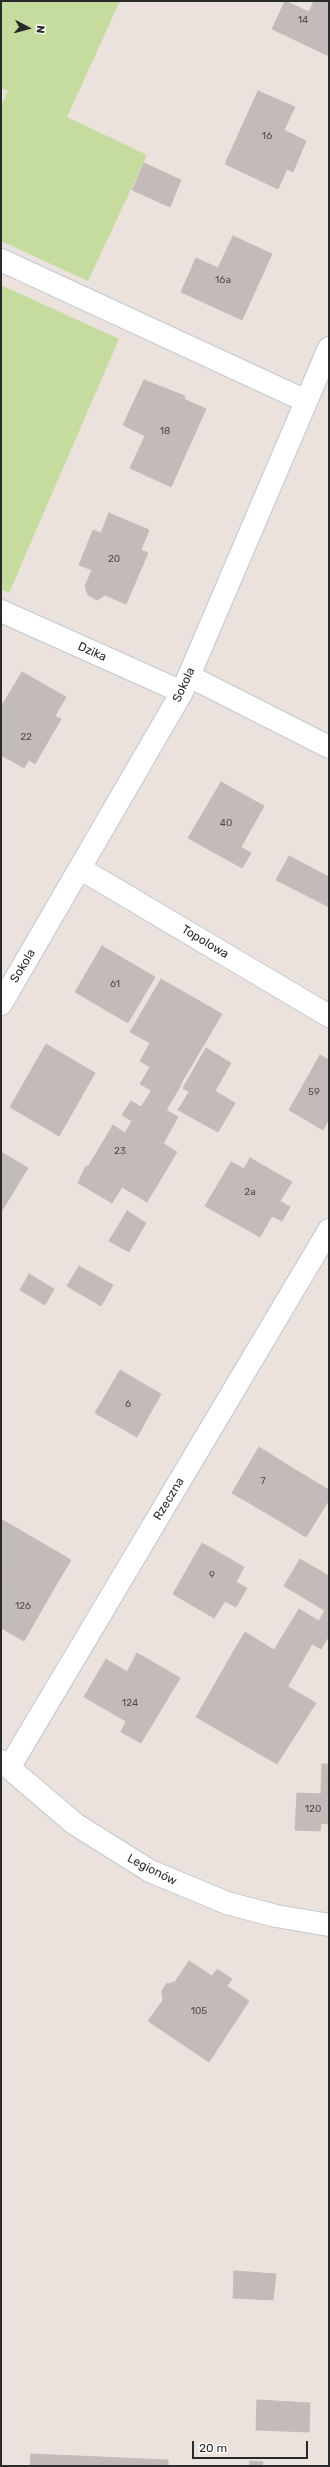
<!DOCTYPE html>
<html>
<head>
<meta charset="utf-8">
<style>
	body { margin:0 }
	#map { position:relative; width:330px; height:2467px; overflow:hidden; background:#ebe1dd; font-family:Rubik,sans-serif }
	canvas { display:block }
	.frame { position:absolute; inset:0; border:2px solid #2a2a2a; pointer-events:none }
	.north { position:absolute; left:8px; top:8px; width:40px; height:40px; -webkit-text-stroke:3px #fff; paint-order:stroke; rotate:96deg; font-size:11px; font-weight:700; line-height:16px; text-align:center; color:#2a2a2a }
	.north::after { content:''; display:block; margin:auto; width:14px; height:18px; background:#2a2a2a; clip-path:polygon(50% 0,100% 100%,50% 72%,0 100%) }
	.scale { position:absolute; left:192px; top:2441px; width:116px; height:18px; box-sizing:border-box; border:2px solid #2a2a2a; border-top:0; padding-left:5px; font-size:12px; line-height:14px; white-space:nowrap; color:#2a2a2a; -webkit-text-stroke:3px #fff; paint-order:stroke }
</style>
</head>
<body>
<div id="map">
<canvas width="330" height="2467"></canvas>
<div class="frame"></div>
<div class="north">N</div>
<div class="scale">20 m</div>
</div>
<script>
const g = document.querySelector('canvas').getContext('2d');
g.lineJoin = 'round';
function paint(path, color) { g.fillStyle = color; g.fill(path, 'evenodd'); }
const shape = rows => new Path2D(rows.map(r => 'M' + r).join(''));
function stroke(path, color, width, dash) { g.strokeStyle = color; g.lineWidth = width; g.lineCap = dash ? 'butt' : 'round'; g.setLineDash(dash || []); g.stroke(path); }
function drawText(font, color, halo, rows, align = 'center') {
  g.font = font + ' Rubik,sans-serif'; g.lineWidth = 3; g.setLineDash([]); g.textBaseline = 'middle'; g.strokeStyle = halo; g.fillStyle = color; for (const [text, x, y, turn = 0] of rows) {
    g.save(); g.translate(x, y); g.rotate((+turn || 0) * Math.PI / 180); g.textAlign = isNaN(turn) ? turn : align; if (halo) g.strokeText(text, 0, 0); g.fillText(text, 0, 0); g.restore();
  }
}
paint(shape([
	[1,1,120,1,67,117,147,155,88,281,1,241,1,106,8,91,1,88],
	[1,285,119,339,9,593,1,589]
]), '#c6dc9f');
const building = shape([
	[285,1,309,12,314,1,329,1,329,56,272,29,285,1],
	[258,91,295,107,284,130,306,141,293,172,287,169,278,189,225,164,258,91],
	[144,163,181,180,170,207,132,190,144,163],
	[233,236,272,254,242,320,181,292,196,258,218,268,233,236],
	[144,380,185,396,184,399,206,409,171,487,130,468,145,436,123,425,144,380],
	[109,513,149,530,141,550,148,553,126,604,105,595,97,600,88,595,85,586,92,570,79,565,93,530,101,533,109,513],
	[22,672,66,697,55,716,61,719,35,764,29,760,24,768,1,755,1,707,22,672],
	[221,782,264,806,241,847,251,853,242,868,188,838,221,782],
	[289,856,329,877,329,907,276,880,289,856],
	[102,946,155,977,128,1023,75,992,102,946],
	[161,979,222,1014,180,1085,140,1061,150,1043,130,1032,161,979],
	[46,1044,95,1073,59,1136,10,1107,46,1044],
	[206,1048,231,1063,208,1103,183,1088,206,1048],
	[320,1055,329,1060,329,1119,323,1130,289,1110,320,1055],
	[150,1067,181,1085,171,1102,140,1084,150,1067],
	[151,1091,171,1102,122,1187,88,1167,113,1125,125,1133,132,1121,122,1115,131,1101,141,1107,151,1091],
	[215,1091,235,1103,228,1115,208,1103,215,1091],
	[189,1092,228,1115,218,1132,178,1110,189,1092],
	[166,1110,178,1117,163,1144,151,1136,166,1110],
	[151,1136,177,1152,147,1202,122,1187,151,1136],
	[1,1152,28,1168,1,1212,1,1152],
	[250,1158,292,1182,280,1201,290,1207,282,1221,272,1216,260,1237,205,1206,231,1162,244,1169,250,1158],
	[86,1166,122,1187,112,1203,78,1183,86,1166],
	[127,1211,146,1223,129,1252,109,1241,127,1211],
	[79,1266,113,1285,101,1306,67,1286,79,1266],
	[29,1274,54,1289,45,1305,20,1290,29,1274],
	[120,1370,161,1394,137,1437,95,1413,120,1370],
	[259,1447,294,1469,268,1514,232,1493,259,1447],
	[294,1469,329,1490,329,1500,306,1537,268,1514,294,1469],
	[1,1519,71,1560,56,1585,14,1560,1,1583,1,1519],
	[202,1543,244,1567,236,1582,247,1588,236,1607,225,1601,214,1618,173,1594,202,1543],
	[300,1559,329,1576,329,1613,284,1586,300,1559],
	[14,1560,56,1585,24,1641,1,1628,1,1583,14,1560],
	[299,1609,319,1621,325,1610,329,1613,329,1636,321,1649,312,1644,288,1686,232,1654,245,1632,274,1650,299,1609],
	[137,1653,180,1678,141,1743,121,1732,126,1721,84,1697,106,1659,127,1672,137,1653],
	[232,1654,316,1703,277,1764,196,1717,232,1654],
	[322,1764,329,1764,329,1824,321,1823,320,1831,295,1830,297,1793,321,1794,322,1764],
	[189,1961,212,1976,217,1969,232,1979,227,1986,249,2001,209,2062,148,2021,163,2000,162,1991,166,1984,175,1982,189,1961],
	[234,2271,276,2274,273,2300,233,2298,234,2271],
	[257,2400,310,2403,309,2432,256,2430,257,2400],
	[31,2454,168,2460,168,2466,30,2466,31,2454],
	[250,2461,263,2462,262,2466,249,2466,250,2461]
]);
paint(building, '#c3bbba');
stroke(building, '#c6bcb7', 1);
const lane = shape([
	[1,260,306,401],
	[189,676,329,747]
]);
const street = shape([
	[1,611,182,692],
	[81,869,329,1016],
	[1,1004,182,692,329,348],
	[1,1761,75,1824,150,1871,227,1903,276,1916,329,1925],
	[9,1768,329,1230]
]);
stroke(lane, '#c2c8cf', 24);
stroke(street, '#c2c8cf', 24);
stroke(lane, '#fff', 22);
stroke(street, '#fff', 22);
drawText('10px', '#504e4e', null, [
	["14",303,20],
	["16",267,136],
	["16a",223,280],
	["18",165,431],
	["20",114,559],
	["22",26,737],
	["40",226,823],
	["61",115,984],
	["59",314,1092],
	["23",120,1151],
	["2a",250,1192],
	["6",128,1404],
	["7",263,1481],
	["9",212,1575],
	["126",23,1606],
	["124",130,1703],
	["120",313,1809],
	["105",199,2011]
]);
drawText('12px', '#2a2a2a', '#fff', [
	["Dzika",92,652,24],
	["Sokola",184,685,-65],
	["Topolowa",205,942,31],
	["Sokola",23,966,-59],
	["Rzeczna",169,1499,-59],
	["Legionów",152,1870,27]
]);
</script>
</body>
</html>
